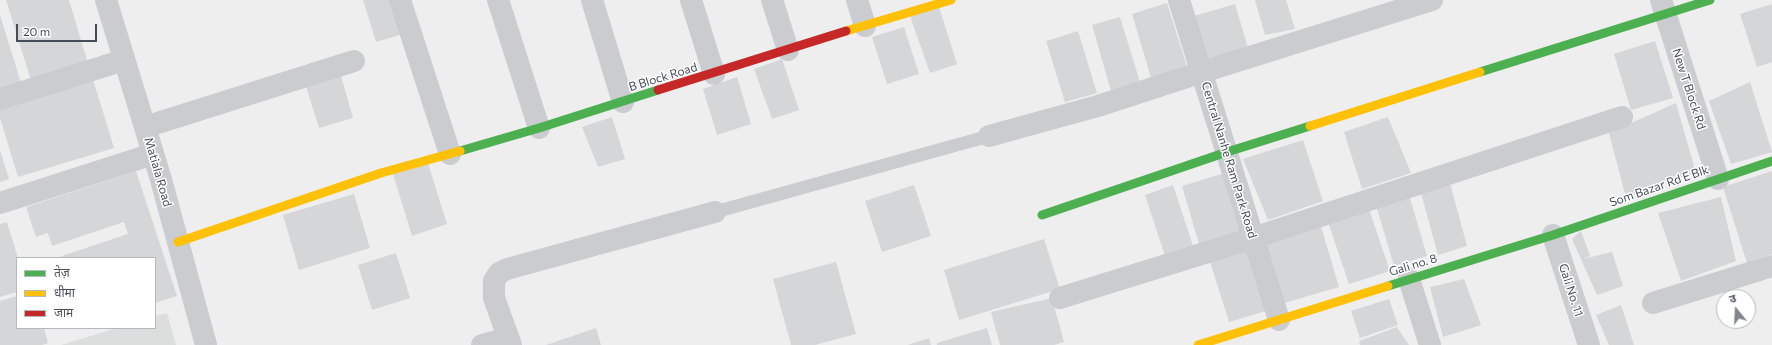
<!DOCTYPE html>
<html>
<head>
<meta charset="utf-8">
<style>
	body { margin:0 }
	#map { position:relative; width:1772px; height:345px; overflow:hidden; background:#eee; font-family:Commissioner,"Noto Sans Devanagari",sans-serif }
	canvas { display:block }
	.legend { position:absolute; left:16px; top:257px; width:140px; height:72px; box-sizing:border-box; background:#fff; border:1px solid #b5b8bc; margin:0; padding:5px 7px; list-style:none; font-size:12px; color:#474d58 }
	.legend li { display:flex; align-items:center; gap:8px; height:20px }
	.legend b { width:20px; border:1px solid #b5b8bc }
	.north { position:absolute; left:1716px; top:289px; width:40px; height:40px; box-sizing:border-box; background:#fff; border:1px solid #b5b8bc; border-radius:50%; rotate:342deg; font-size:11px; font-weight:700; line-height:16px; text-align:center; color:#474d58 }
	.north::after { content:''; display:block; margin:auto; width:14px; height:18px; background:#81858c; clip-path:polygon(50% 0,100% 100%,50% 72%,0 100%) }
	.scale { position:absolute; left:16px; top:24px; width:81px; height:18px; box-sizing:border-box; border:2px solid #474d58; border-top:0; padding-left:5px; font-size:12px; line-height:14px; white-space:nowrap; color:#474d58; -webkit-text-stroke:3px #fff; paint-order:stroke }
</style>
</head>
<body>
<div id="map">
<canvas width="1772" height="345"></canvas>
<ul class="legend">
<li><b style="height:5px;background:#4caf50"></b>तेज़</li>
<li><b style="height:5px;background:#ffc107"></b>धीमा</li>
<li><b style="height:5px;background:#c62828"></b>जाम</li>
</ul>
<div class="north">उ</div>
<div class="scale">20 m</div>
</div>
<script>
const g = document.querySelector('canvas').getContext('2d');
g.lineJoin = 'round';
function paint(path, color) { g.fillStyle = color; g.fill(path, 'evenodd'); }
const shape = rows => new Path2D(rows.map(r => 'M' + r).join(''));
function stroke(path, color, width, dash) { g.strokeStyle = color; g.lineWidth = width; g.lineCap = dash ? 'butt' : 'round'; g.setLineDash(dash || []); g.stroke(path); }
function drawText(font, color, halo, rows, align = 'center') {
  g.font = font + ' Commissioner,sans-serif'; g.lineWidth = 3; g.setLineDash([]); g.textBaseline = 'middle'; g.strokeStyle = halo; g.fillStyle = color; for (const [text, x, y, turn = 0] of rows) {
    g.save(); g.translate(x, y); g.rotate((+turn || 0) * Math.PI / 180); g.textAlign = isNaN(turn) ? turn : align; if (halo) g.strokeText(text, 0, 0); g.fillText(text, 0, 0); g.restore();
  }
}
paint(shape([
	[167,313,176,345,61,345,117,328,155,328,155,316]
]), '#dcdddd');
paint(shape([
	[6,0,69,0,89,67,32,84],
	[363,0,393,0,403,34,376,42],
	[1255,0,1286,0,1295,29,1265,35],
	[1167,3,1188,70,1152,81,1132,14],
	[1235,4,1248,48,1208,60,1194,16],
	[1772,4,1772,62,1757,67,1740,14],
	[939,7,957,64,930,73,909,13],
	[0,15,22,86,0,93],
	[1120,17,1140,82,1111,91,1092,25],
	[904,27,919,74,887,84,872,37],
	[1078,31,1097,93,1065,102,1046,41],
	[1655,41,1673,98,1631,110,1614,54],
	[782,59,799,110,772,119,754,69],
	[339,69,353,118,319,128,304,80],
	[92,76,114,148,18,177,0,118,0,104],
	[737,77,751,124,717,135,703,89],
	[1750,82,1772,152,1731,164,1709,101],
	[1676,103,1696,173,1626,198,1609,133],
	[612,117,625,159,598,167,582,127],
	[1388,117,1411,173,1362,189,1344,132],
	[1303,140,1323,201,1268,220,1243,159],
	[0,150,9,179,0,182],
	[428,163,447,224,412,236,393,174],
	[136,171,177,296,155,303,155,258,56,258,128,234,124,222,52,246,48,233,36,237,26,207],
	[1772,171,1772,254,1747,263,1723,187],
	[1225,173,1244,238,1201,251,1182,186],
	[1450,183,1467,246,1438,255,1421,193],
	[914,185,931,236,882,252,865,201],
	[1173,185,1195,252,1167,262,1145,195],
	[354,194,370,248,299,270,283,215],
	[1409,195,1427,256,1394,266,1376,205],
	[1721,197,1736,261,1681,281,1658,213],
	[1368,206,1390,271,1349,284,1327,219],
	[7,222,18,258,17,292,0,297,0,224],
	[1320,223,1339,287,1281,304,1262,240],
	[1581,231,1590,256,1583,259,1612,252,1623,286,1597,295,1572,239],
	[1044,239,1060,289,959,320,944,270],
	[1246,244,1266,311,1229,322,1208,255],
	[396,253,410,298,372,310,358,265],
	[836,262,856,334,815,345,791,345,773,279],
	[1464,279,1481,325,1443,337,1430,287],
	[17,296,17,328,44,328,48,343,42,345,0,345,0,301],
	[1052,298,1064,342,1054,345,1000,345,991,312],
	[1389,299,1398,325,1360,338,1351,311],
	[1621,305,1634,345,1609,345,1596,315],
	[1397,327,1409,345,1360,345,1359,341],
	[596,328,601,345,546,345],
	[987,328,992,345,937,345,937,343],
	[929,338,931,345,908,345]
]), '#d5d6d8');
stroke(shape([
	[715,212,989,136]
]), '#cacccf', 13);
stroke(shape([
	[106,0,160,176,206,345],
	[400,0,450,154],
	[498,0,539,128],
	[592,0,623,102],
	[691,0,714,74],
	[772,0,788,50],
	[857,0,865,26],
	[1179,0,1279,320],
	[1661,0,1718,179],
	[0,99,124,60],
	[145,127,354,61],
	[989,136,1098,106,1202,72,1432,0],
	[0,203,153,154],
	[1553,235,1589,345],
	[1409,279,1430,345],
	[1060,298,1253,238,1622,117],
	[1653,303,1772,266],
	[482,345,508,338],
	[511,345,494,298,494,281,499,273,507,269,715,212]
]), '#cacccf', 22);
stroke(shape([
	[1480,72,1710,0],
	[460,151,539,128,658,90],
	[1042,215,1227,152,1310,126],
	[1388,286,1553,235,1772,161]
]), '#4caf50', 9);
stroke(shape([
	[846,31,951,0],
	[1310,126,1480,72],
	[178,242,381,173,460,151],
	[1198,345,1388,286]
]), '#ffc107', 9);
stroke(shape([
	[658,90,846,31]
]), '#c62828', 9);
drawText('12px', '#474d58', '#fff', [
	["B Block Road",663,77,-17],
	["New T Block Rd",1689,89,72],
	["Central Nanhe Ram Park Road",1229,160,73],
	["Matiala Road",158,172,74],
	["Som Bazar Rd E Blk",1659,186,-19],
	["Gali no. 8",1413,265,-17],
	["Gali No. 11",1571,290,72]
]);
</script>
</body>
</html>
